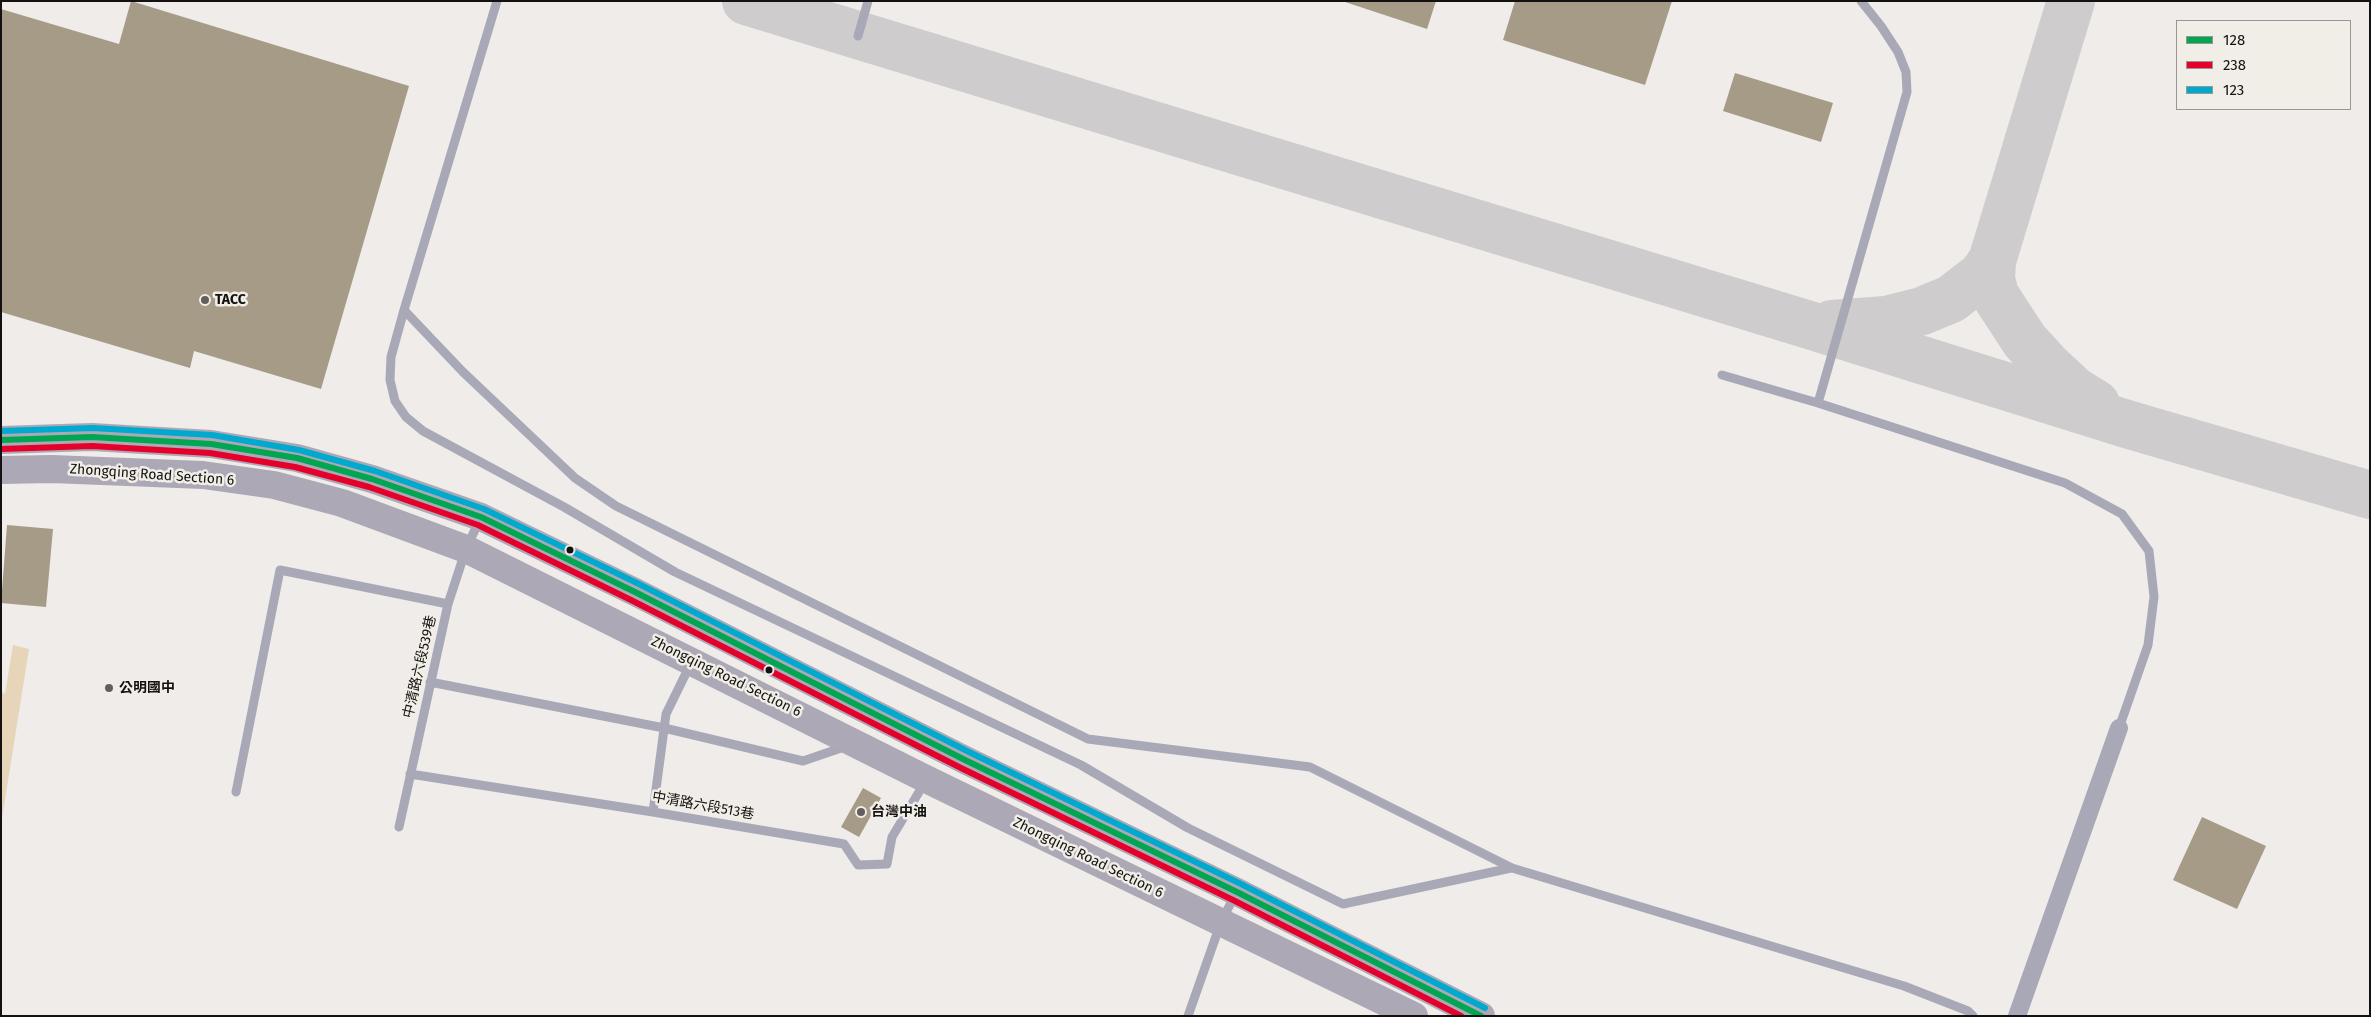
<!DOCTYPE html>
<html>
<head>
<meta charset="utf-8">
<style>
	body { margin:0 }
	#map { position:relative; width:2371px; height:1017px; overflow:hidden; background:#efece9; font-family:"Fira Sans",sans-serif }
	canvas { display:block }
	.frame { position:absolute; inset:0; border:2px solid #141210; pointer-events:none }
	.legend { position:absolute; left:2176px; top:20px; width:175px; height:90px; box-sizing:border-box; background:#f1ede7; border:1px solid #999591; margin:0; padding:6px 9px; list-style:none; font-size:15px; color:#141210 }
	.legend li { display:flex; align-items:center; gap:10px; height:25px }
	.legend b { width:25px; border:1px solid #999591 }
</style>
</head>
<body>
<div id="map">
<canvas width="2371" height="1017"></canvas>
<div class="frame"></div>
<ul class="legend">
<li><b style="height:6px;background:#00a651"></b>128</li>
<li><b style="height:6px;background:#e4002b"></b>238</li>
<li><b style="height:6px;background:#00a9ce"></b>123</li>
</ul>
</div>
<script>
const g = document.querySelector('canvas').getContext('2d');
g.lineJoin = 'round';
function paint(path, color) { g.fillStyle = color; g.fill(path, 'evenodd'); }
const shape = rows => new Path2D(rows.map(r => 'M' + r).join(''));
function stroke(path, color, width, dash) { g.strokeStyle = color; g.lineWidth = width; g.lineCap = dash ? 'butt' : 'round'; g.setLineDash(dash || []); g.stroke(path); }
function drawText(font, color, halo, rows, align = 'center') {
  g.font = font + ' "Fira Sans","Noto Sans TC",sans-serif'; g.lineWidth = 5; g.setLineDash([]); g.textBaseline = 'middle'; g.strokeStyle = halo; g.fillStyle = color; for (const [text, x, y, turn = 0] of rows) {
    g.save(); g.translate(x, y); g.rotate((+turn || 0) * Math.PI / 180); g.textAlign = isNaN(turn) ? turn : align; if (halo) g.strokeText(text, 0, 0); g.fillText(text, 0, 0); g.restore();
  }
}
paint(shape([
	[13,645,29,649,1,825,1,691,5,694]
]), '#e7d5ba');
stroke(shape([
	[746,1,1806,324,2130,425,2370,495],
	[2071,1,1992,261,1991,279,1995,295,2025,341,2048,366,2075,391,2096,404],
	[1832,324,1886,320,1922,311,1951,299,1982,275,1992,261]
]), '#cecccc', 48);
paint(shape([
	[131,1,409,86,321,389,194,351,190,368,1,312,1,9,119,44],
	[1342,1,1436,1,1427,29],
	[1515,1,1672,1,1645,85,1503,40],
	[1735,73,1833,103,1821,142,1723,111],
	[7,525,53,529,46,607,1,603],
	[863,788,881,798,859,837,841,827],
	[2202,817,2266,846,2237,909,2173,880]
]), '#a59b87');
stroke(shape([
	[497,1,404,310,463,372,575,478,616,506,1088,739,1310,767,1512,868,1904,986,1968,1011,1973,1016],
	[858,36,868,1],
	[404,310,391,357,390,380,395,401,406,417,423,431,564,507,675,572,1081,765,1188,828,1343,904,1511,868],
	[1722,375,1818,403,2065,483,2122,514,2149,551,2154,597,2148,645,2119,728],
	[1818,403,1907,92,1906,72,1898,52,1881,26,1861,1],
	[430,682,664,728,803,761,847,746],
	[410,774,653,812,844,844,858,865,887,864,892,837,925,782],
	[236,792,280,570,448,604],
	[653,812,666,714,690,665],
	[399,827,448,604,466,549,480,519],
	[1188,1016,1221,922,1235,895]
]), '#a9a8b7', 9);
stroke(shape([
	[2017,1016,2119,728]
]), '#a9a8b7', 18);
stroke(shape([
	[1,440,92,437,211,444,297,458,372,479,481,517,635,592,965,760,1237,892,1481,1016],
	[1,470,52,469,203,475,274,485,342,503,466,549,926,779,1414,1016]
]), '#aca8b6', 28);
stroke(shape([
	[1,440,92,437,211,444,297,458,372,479,481,517,635,592,965,760,1237,892,1481,1016]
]), '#00a651', 6);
stroke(shape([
	[1,449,92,446,210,453,295,467,369,487,478,525,631,600,961,768,1233,900,1461,1016]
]), '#e4002b', 6);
stroke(shape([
	[1,431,93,428,212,435,299,450,375,471,484,509,639,584,969,752,1241,884,1485,1008]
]), '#00a9ce', 6);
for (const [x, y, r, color] of [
	[205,300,5,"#615e5c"],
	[570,550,4.5,"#141210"],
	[769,670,4.5,"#141210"],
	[109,688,5,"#615e5c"],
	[861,812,5,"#615e5c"]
]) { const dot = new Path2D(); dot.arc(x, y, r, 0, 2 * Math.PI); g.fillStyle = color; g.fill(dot); stroke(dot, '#f1ede7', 2); }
drawText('bold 14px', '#141210', '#f1ede7', [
	["TACC",215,300],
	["公明國中",119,688],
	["台灣中油",871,812]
], 'left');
drawText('14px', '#141210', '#f1ede7', [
	["Zhongqing Road Section 6",152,475,4],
	["中清路六段539巷",420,667,-77],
	["Zhongqing Road Section 6",726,677,26],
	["中清路六段513巷",703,806,10],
	["Zhongqing Road Section 6",1088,858,26]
]);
</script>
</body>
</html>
